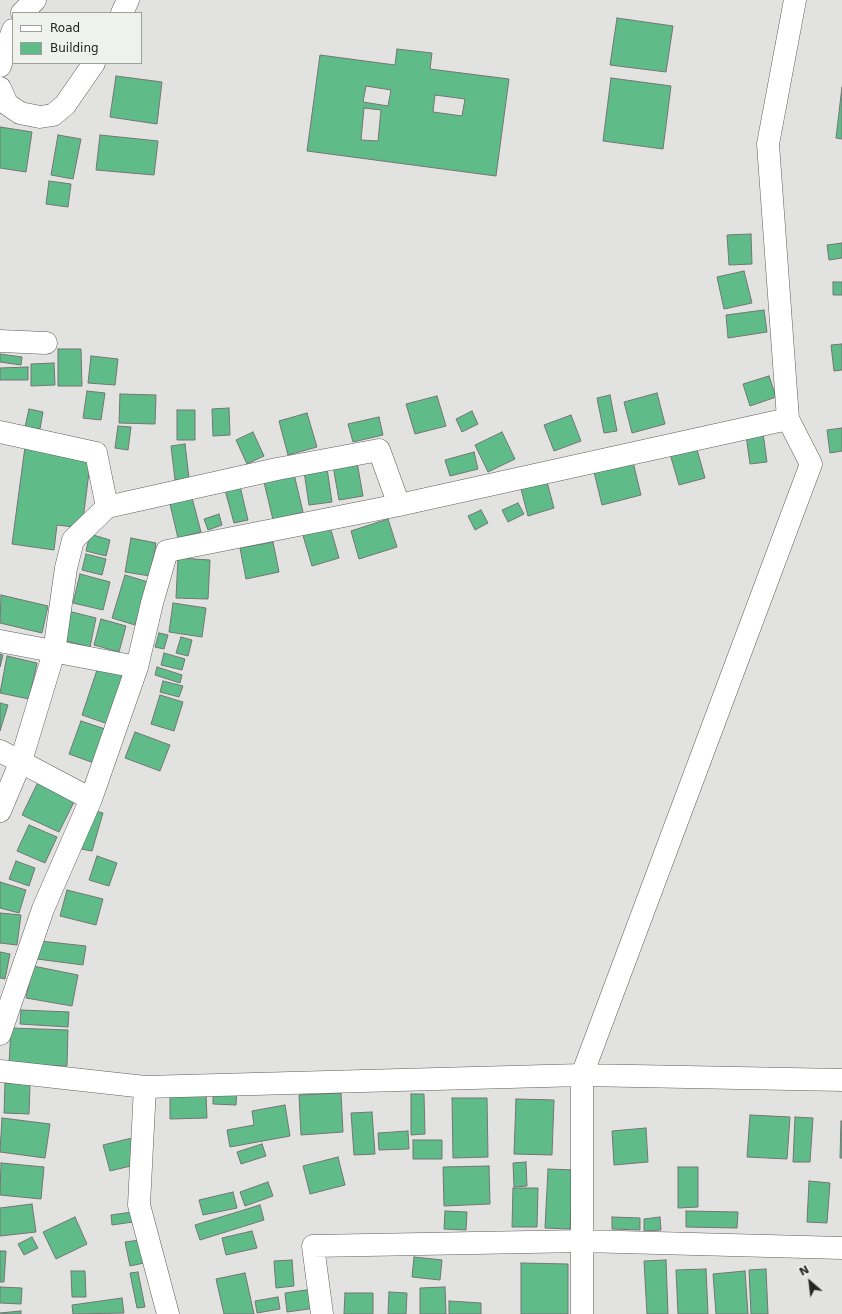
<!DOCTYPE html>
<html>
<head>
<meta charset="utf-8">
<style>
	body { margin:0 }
	#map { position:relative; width:842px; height:1314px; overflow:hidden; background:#e2e3e0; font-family:"DejaVu Sans",sans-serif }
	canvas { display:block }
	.legend { position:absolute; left:12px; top:12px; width:130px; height:52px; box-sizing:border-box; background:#eff1ed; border:1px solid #9fa09d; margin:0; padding:5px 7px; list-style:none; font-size:12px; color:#262625 }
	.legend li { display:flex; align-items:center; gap:8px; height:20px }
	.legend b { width:20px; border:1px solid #9fa09d }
	.north { position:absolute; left:790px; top:1262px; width:40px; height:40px; -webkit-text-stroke:3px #eff1ed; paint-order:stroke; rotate:332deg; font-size:11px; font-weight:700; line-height:16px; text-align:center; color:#262625 }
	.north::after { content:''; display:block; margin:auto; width:14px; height:18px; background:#262625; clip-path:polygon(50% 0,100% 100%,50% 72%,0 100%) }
</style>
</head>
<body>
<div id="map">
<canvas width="842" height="1314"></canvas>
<ul class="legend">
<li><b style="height:5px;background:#fff"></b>Road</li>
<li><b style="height:11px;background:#5fbc89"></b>Building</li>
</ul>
<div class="north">N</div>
</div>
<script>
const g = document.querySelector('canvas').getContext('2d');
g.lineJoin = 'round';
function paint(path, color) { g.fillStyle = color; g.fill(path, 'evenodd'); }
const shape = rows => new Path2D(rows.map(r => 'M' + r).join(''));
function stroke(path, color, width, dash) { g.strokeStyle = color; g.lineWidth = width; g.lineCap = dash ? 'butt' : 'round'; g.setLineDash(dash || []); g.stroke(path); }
const building = shape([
	[617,18,673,26,666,72,610,65,617,18],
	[397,49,432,53,430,69,509,79,496,176,307,151,320,55,395,65,397,49],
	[366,86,391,90,388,106,363,102,366,86],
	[435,95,465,99,462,116,433,112,435,95],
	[364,108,381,110,378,141,361,140,364,108],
	[116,76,162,82,157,124,110,117,116,76],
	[611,78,671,86,663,149,603,141,611,78],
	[842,87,842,139,836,138,842,87],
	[0,127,32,132,26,172,0,168,0,127],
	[58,135,81,139,73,179,51,175,58,135],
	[100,135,158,141,154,175,96,170,100,135],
	[49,181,71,184,68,207,46,204,49,181],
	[751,234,752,264,729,265,727,235,751,234],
	[842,243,842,258,829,260,827,245,842,243],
	[744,271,752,303,724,309,717,277,744,271],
	[833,282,842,282,842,295,833,295,833,282],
	[764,310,767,332,728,338,726,315,764,310],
	[842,344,842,370,834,371,831,345,842,344],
	[58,349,81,349,82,386,58,386,58,349],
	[0,354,22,357,21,365,0,362,0,354],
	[91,356,118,359,115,385,88,383,91,356],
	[54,363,55,385,31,386,31,364,54,363],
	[28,367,28,380,0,380,0,368,28,367],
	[769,376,776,397,750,406,743,384,769,376],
	[87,391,105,393,101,420,83,418,87,391],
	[657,393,665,424,632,433,624,402,657,393],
	[120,394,156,395,155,424,119,423,120,394],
	[610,395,617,431,604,433,597,398,610,395],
	[437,396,446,426,415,434,406,404,437,396],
	[229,408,230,435,213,436,212,409,229,408],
	[29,409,43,412,40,429,25,427,29,409],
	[177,410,195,410,195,440,177,440,177,410],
	[472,411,478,424,462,432,456,419,472,411],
	[307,413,317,447,288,455,279,421,307,413],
	[571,415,581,441,554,451,544,425,571,415],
	[379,417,383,435,353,442,348,424,379,417],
	[118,426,131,427,128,450,115,448,118,426],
	[842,428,842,451,830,453,827,430,842,428],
	[253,432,264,456,247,464,236,440,253,432],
	[502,432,515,459,488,472,475,445,502,432],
	[763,433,767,462,750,464,746,435,763,433],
	[185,444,189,478,175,480,171,446,185,444],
	[696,446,705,478,679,485,670,454,696,446],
	[25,447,91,456,82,528,57,525,54,550,12,544,25,447],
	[474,452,478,469,450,476,445,460,474,452],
	[357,462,363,496,339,500,333,466,357,462],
	[633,462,641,495,602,505,594,472,633,462],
	[327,468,332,502,309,505,304,471,327,468],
	[294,474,303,512,273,520,264,482,294,474],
	[547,482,554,508,528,516,521,489,547,482],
	[240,486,248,520,234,523,225,490,240,486],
	[191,494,201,532,178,538,169,500,191,494],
	[518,503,524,514,508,522,502,510,518,503],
	[481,510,488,523,475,530,468,516,481,510],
	[219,514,222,525,208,530,204,519,219,514],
	[388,519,397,547,359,559,351,531,388,519],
	[329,523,339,558,312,566,302,532,329,523],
	[90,534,110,540,106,556,86,551,90,534],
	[131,538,156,543,150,576,125,572,131,538],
	[273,542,279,572,246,579,240,548,273,542],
	[86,554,106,559,102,575,82,570,86,554],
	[178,558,210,560,208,599,176,598,178,558],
	[80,574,110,582,103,610,73,603,80,574],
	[125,575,148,582,135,625,112,618,125,575],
	[1,595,48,606,42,633,0,623,1,595],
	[173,603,206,608,202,637,169,632,173,603],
	[68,611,96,618,90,647,62,640,68,611],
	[101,619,126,626,119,652,94,645,101,619],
	[159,633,168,635,164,649,155,647,159,633],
	[181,637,192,640,188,656,176,653,181,637],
	[164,653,185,659,182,670,161,665,164,653],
	[0,654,3,655,0,667,0,654],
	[7,656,37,663,29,699,0,693,7,656],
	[98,667,127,676,111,725,82,715,98,667],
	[157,667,182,675,180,683,155,675,157,667],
	[163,681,183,686,179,697,160,692,163,681],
	[160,695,183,702,174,731,151,724,160,695],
	[0,703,8,705,0,731,0,703],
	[81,721,105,729,94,763,69,754,81,721],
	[135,732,170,745,160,771,125,758,135,732],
	[39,780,76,798,59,832,22,815,39,780],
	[92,810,103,813,92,851,81,849,92,810],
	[29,825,57,837,45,863,17,851,29,825],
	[97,856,117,863,109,886,89,880,97,856],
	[16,861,35,868,29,886,9,879,16,861],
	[0,882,26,890,19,913,0,908,0,882],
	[67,890,103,899,96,925,60,916,67,890],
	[0,913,21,915,17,945,0,943,0,913],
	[40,941,86,946,83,965,37,959,40,941],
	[0,952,10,954,5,979,0,978,0,952],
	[33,966,78,975,72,1006,26,998,33,966],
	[21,1010,69,1012,68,1027,20,1024,21,1010],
	[11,1028,68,1030,67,1066,9,1064,11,1028],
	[5,1083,30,1084,29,1114,4,1113,5,1083],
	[213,1088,237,1088,236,1105,213,1104,213,1088],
	[206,1093,207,1118,170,1119,170,1094,206,1093],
	[341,1093,343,1132,301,1135,299,1095,341,1093],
	[411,1094,424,1094,425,1134,411,1135,411,1094],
	[452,1098,487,1098,488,1157,453,1158,452,1098],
	[516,1099,554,1100,552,1155,514,1154,516,1099],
	[285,1105,290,1136,230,1147,227,1130,254,1125,252,1111,285,1105],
	[372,1112,375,1154,354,1155,351,1113,372,1112],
	[750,1115,790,1117,787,1159,747,1157,750,1115],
	[795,1117,813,1118,810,1162,793,1162,795,1117],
	[2,1118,50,1124,45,1158,0,1152,2,1118],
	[841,1121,842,1121,842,1158,840,1158,841,1121],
	[646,1128,648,1162,614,1165,612,1131,646,1128],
	[408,1131,409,1149,379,1150,378,1133,408,1131],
	[132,1138,139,1164,110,1171,103,1145,132,1138],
	[413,1140,442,1140,442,1159,413,1159,413,1140],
	[262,1144,266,1156,241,1164,237,1152,262,1144],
	[338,1157,345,1185,310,1194,303,1166,338,1157],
	[526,1162,527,1186,514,1187,513,1163,526,1162],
	[1,1163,44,1167,41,1199,0,1195,1,1163],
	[489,1166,490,1204,444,1206,443,1167,489,1166],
	[678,1167,698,1167,698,1207,678,1208,678,1167],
	[548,1169,574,1170,570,1229,545,1228,548,1169],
	[809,1181,830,1183,827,1223,807,1222,809,1181],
	[268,1182,273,1196,245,1206,240,1192,268,1182],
	[513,1188,538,1188,537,1227,512,1227,513,1188],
	[233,1192,237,1208,203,1215,199,1200,233,1192],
	[32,1204,36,1232,0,1236,0,1208,32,1204],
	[260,1205,264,1220,200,1240,195,1225,260,1205],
	[139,1211,140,1221,112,1225,111,1215,139,1211],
	[445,1211,467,1212,466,1230,444,1229,445,1211],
	[686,1211,738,1212,737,1228,686,1227,686,1211],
	[75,1217,87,1244,56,1259,43,1232,75,1217],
	[612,1217,640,1218,640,1230,612,1229,612,1217],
	[660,1217,661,1230,644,1231,644,1219,660,1217],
	[252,1231,257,1248,226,1255,222,1238,252,1231],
	[32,1237,38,1248,24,1255,18,1244,32,1237],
	[140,1240,144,1263,130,1266,125,1242,140,1240],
	[0,1251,6,1251,4,1282,0,1282,0,1251],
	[414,1257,442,1260,440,1280,412,1277,414,1257],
	[292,1260,294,1286,276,1288,274,1261,292,1260],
	[666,1260,668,1314,647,1314,644,1261,666,1260],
	[521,1263,568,1264,568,1314,521,1314,521,1263],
	[706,1269,708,1314,678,1314,676,1270,706,1269],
	[766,1269,768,1314,751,1314,749,1270,766,1269],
	[71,1271,85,1271,86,1297,72,1297,71,1271],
	[745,1271,748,1314,716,1314,713,1274,745,1271],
	[138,1272,145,1307,137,1308,130,1273,138,1272],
	[245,1273,254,1314,224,1314,216,1279,245,1273],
	[0,1287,22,1288,21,1304,0,1303,0,1287],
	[445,1287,446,1314,420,1314,420,1288,445,1287],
	[313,1289,316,1308,287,1312,285,1293,313,1289],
	[389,1292,407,1293,406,1314,388,1314,389,1292],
	[345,1293,373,1293,373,1314,344,1314,345,1293],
	[278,1297,280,1309,257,1313,255,1301,278,1297],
	[122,1298,124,1313,73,1314,72,1305,122,1298],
	[449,1301,481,1303,481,1314,449,1314,449,1301],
	[21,1311,21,1314,0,1314,0,1313,21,1311]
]);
paint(building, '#5fbc89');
stroke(building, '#737574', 1);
const minor = shape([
	[22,13,35,0],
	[122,13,128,0],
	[0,66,13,30],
	[0,88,7,104,20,113,40,117,53,115,65,105,94,63],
	[0,341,46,343],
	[788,419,811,464,582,1075,842,1080],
	[0,432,96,453,107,507],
	[0,641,137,667],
	[0,751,91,799],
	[0,811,21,761,54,652,66,568,73,540,107,507,277,469,379,450,399,505],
	[0,1034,43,909,91,799,137,667,152,603,167,551,399,505,788,419,768,144,795,0],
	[0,1071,145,1087,582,1075,582,1314],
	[145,1087,139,1205,168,1314],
	[322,1314,313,1246,583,1241,842,1248]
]);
stroke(minor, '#5e5f5d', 23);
stroke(minor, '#fff', 22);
</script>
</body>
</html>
